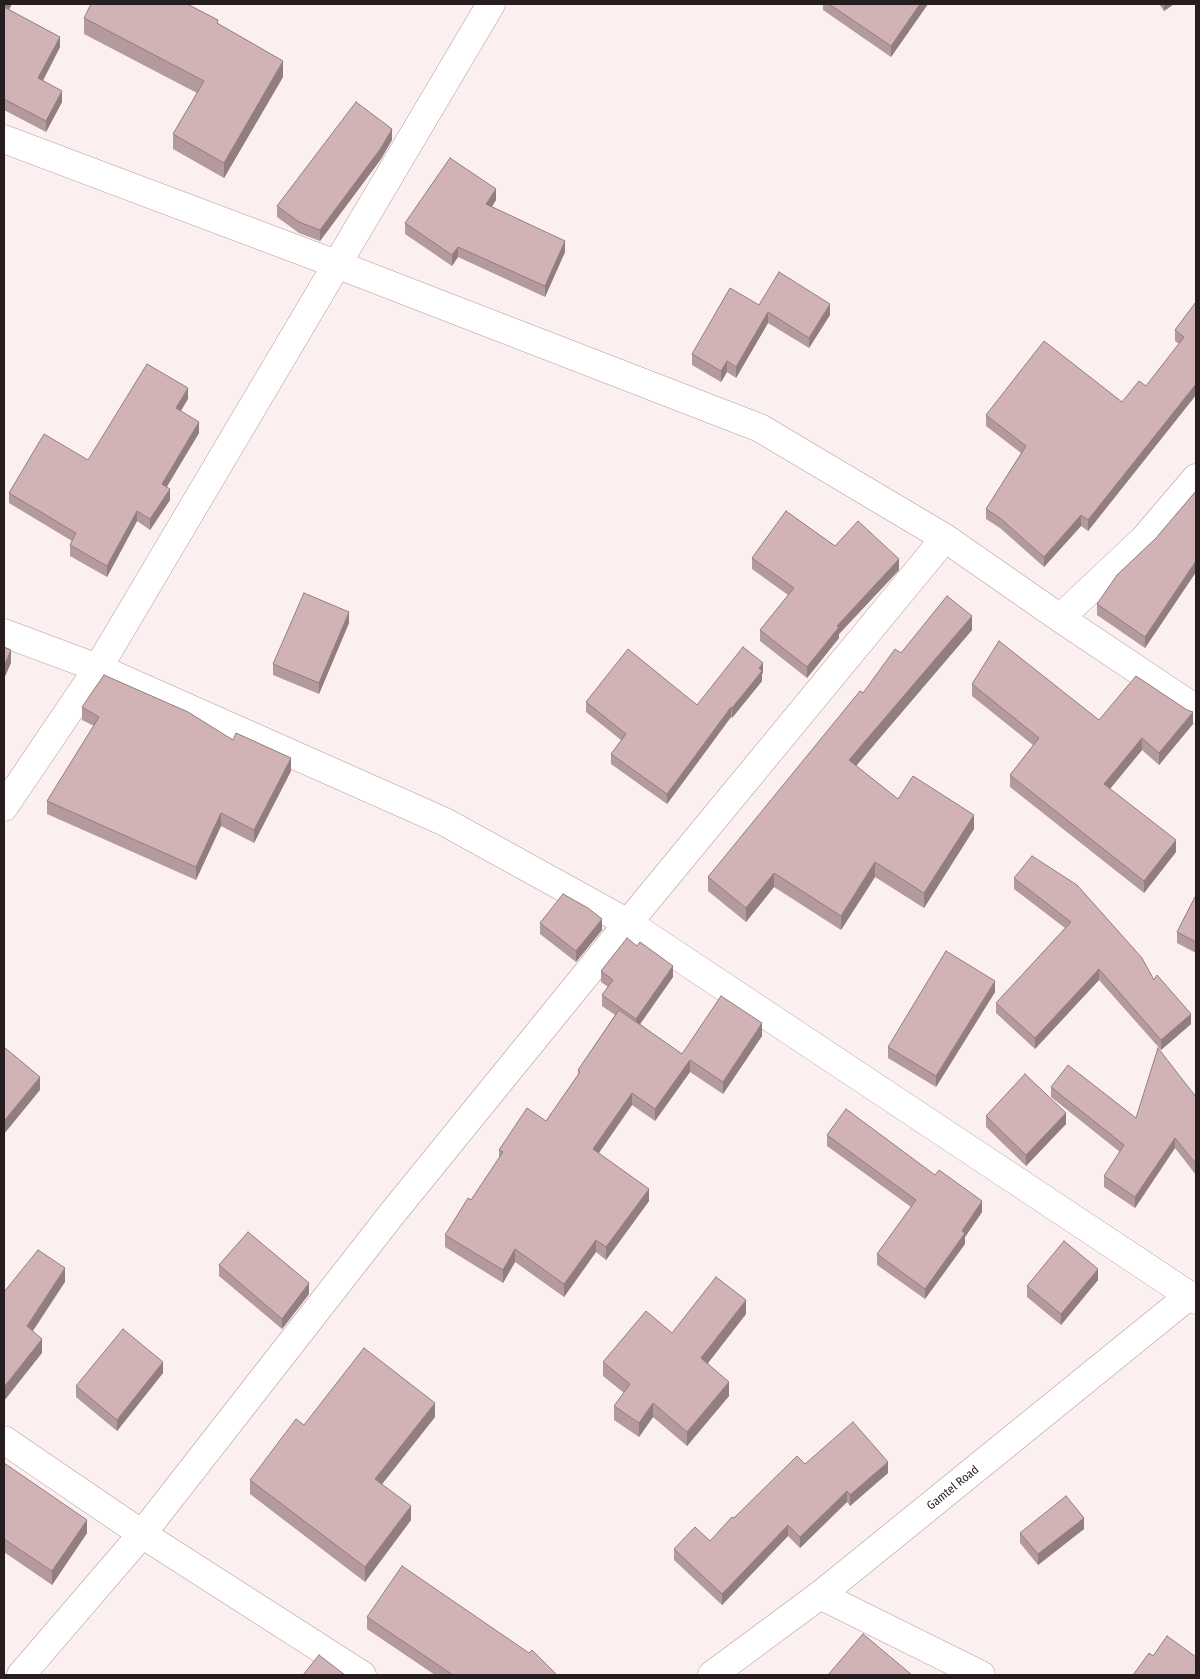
<!DOCTYPE html>
<html>
<head>
<meta charset="utf-8">
<style>
	body { margin:0 }
	#map { position:relative; width:1200px; height:1679px; overflow:hidden; background:#fceff0; font-family:"Fira Sans Condensed",sans-serif }
	canvas { display:block }
	.frame { position:absolute; inset:0; border:5px solid #281d1e; pointer-events:none }
</style>
</head>
<body>
<div id="map">
<canvas width="1200" height="1679"></canvas>
<div class="frame"></div>
</div>
<script>
const g = document.querySelector('canvas').getContext('2d');
g.lineJoin = 'round';
const shape = rows => new Path2D(rows.map(r => 'M' + r).join(''));
function stroke(path, color, width, dash) { g.strokeStyle = color; g.lineWidth = width; g.lineCap = dash ? 'butt' : 'round'; g.setLineDash(dash || []); g.stroke(path); }
function paint(path, color) { g.fillStyle = color; g.fill(path, 'evenodd'); }
function drawText(font, color, halo, rows, align = 'center') {
  g.font = font + ' "Fira Sans Condensed",sans-serif'; g.lineWidth = 5; g.setLineDash([]); g.textBaseline = 'middle'; g.strokeStyle = halo; g.fillStyle = color; for (const [text, x, y, turn = 0] of rows) {
    g.save(); g.translate(x, y); g.rotate((+turn || 0) * Math.PI / 180); g.textAlign = isNaN(turn) ? turn : align; if (halo) g.strokeText(text, 0, 0); g.fillText(text, 0, 0); g.restore();
  }
}
const street = shape([
	[4,139,336,264,760,428,945,538,1060,618,1196,709],
	[1060,618,1144,539,1196,478],
	[4,807,98,668,491,4],
	[4,1440,142,1534,362,1675],
	[820,1595,981,1675],
	[21,1675,142,1534,391,1215,628,923,945,538]
]);
const secondary = shape([
	[4,633,98,668,445,822,628,923,1196,1300],
	[712,1675,820,1595,1190,1295]
]);
stroke(street, '#b89b9e', 29);
stroke(secondary, '#b89b9e', 29);
stroke(street, '#fff', 28);
stroke(secondary, '#fff', 28);
paint(shape([
	[4,4,12,4,9,9,60,47,43,81,62,102,46,132,4,110],
	[823,4,928,4,891,57,823,10],
	[1159,4,1174,4,1164,11],
	[84,18,218,23,283,77,224,178,173,149,173,134,197,93,84,34],
	[392,140,381,159,320,241,299,233,277,217,277,206],
	[496,200,492,207,565,252,545,297,458,257,452,266,405,234,405,223],
	[1196,302,1196,395,1088,531,1081,526,1044,567,1000,528,986,519,986,509,1021,453,986,426,986,415,1122,402,1146,386,1179,344,1175,341,1175,330],
	[759,305,830,315,809,348,768,323,736,378,727,372,721,382,692,365,692,354],
	[188,399,181,411,199,433,166,487,170,500,150,530,137,521,107,577,70,556,70,545,72,541,9,503,9,493,88,460],
	[1196,491,1196,572,1145,648,1097,615,1097,604,1156,538],
	[835,546,899,570,839,634,839,638,807,678,760,641,760,630,788,595,752,569,752,558],
	[349,623,319,694,273,675,273,664],
	[972,630,856,766,898,799,974,829,924,908,875,877,841,930,774,887,746,922,708,891,708,877,863,693,901,653],
	[763,673,762,674,762,681,732,718,731,717,667,804,611,764,611,754,621,740,586,712,586,702,697,705],
	[972,684,1099,720,1193,724,1159,765,1142,750,1110,789,1176,852,1144,893,1010,787,1010,775,1033,745,972,696],
	[82,707,233,740,291,771,254,843,221,826,196,880,47,814,47,801,94,726,82,720],
	[1014,878,1154,980,1191,1024,1161,1050,1099,980,1035,1049,996,1013,996,1003,1065,928,1014,889],
	[1196,895,1196,953,1177,943,1177,932],
	[540,923,602,930,576,962,540,934],
	[601,971,673,977,640,1024,682,1054,762,1036,723,1094,690,1072,655,1121,632,1105,599,1153,649,1201,606,1260,596,1252,564,1297,515,1262,503,1283,445,1247,445,1235,471,1200,499,1158,499,1150,546,1121,578,1076,578,1070,615,1015,602,1006,602,995,608,987,601,982],
	[995,992,936,1087,888,1058,888,1047],
	[1051,1087,1136,1118,1196,1097,1196,1175,1175,1148,1135,1208,1104,1187,1104,1176,1120,1152,1051,1097],
	[986,1116,1066,1124,1026,1166,986,1127],
	[827,1135,982,1212,965,1237,965,1244,925,1299,877,1265,877,1254,911,1207,827,1146],
	[219,1265,309,1294,282,1329,219,1276],
	[1098,1280,1061,1325,1027,1297,1027,1286],
	[746,1314,708,1363,729,1396,687,1446,653,1417,639,1437,614,1420,614,1406,624,1393,603,1376,603,1362,672,1333],
	[163,1373,117,1431,76,1397,76,1386],
	[435,1417,382,1484,411,1520,365,1582,250,1494,250,1480,304,1425],
	[4,1463,87,1533,52,1585,4,1552],
	[805,1464,888,1473,850,1506,847,1502,800,1548,788,1536,722,1605,674,1560,674,1549,710,1541,734,1518],
	[1084,1529,1038,1565,1020,1543,1020,1533],
	[367,1617,557,1675,435,1675,367,1629]
]), '#b49a9c');
paint(shape([
	[5,4,12,4,4,18,4,7],
	[920,4,928,4,891,57,891,46],
	[1164,4,1174,4,1164,11],
	[60,37,60,47,38,89,38,78],
	[283,61,283,77,224,178,224,163],
	[62,91,62,102,46,132,46,121],
	[392,129,392,140,381,159,320,241,320,230],
	[496,189,496,200,486,215,486,204],
	[565,241,565,252,545,297,545,286],
	[458,247,458,257,452,266,452,255],
	[830,304,830,315,809,348,809,338],
	[768,312,768,323,736,378,736,367],
	[727,361,727,372,721,382,721,371],
	[1196,384,1196,395,1088,531,1088,520],
	[188,388,188,399,176,418,176,408],
	[199,422,199,433,162,495,162,484],
	[170,489,170,500,150,530,150,519],
	[137,511,137,521,107,577,107,566],
	[1081,515,1081,526,1044,567,1044,557],
	[899,559,899,570,839,634,839,638,807,678,807,667,837,626],
	[1196,561,1196,572,1145,648,1145,637],
	[349,612,349,623,319,694,319,683],
	[972,616,972,630,849,774,849,760],
	[11,650,11,663,4,679,4,666],
	[763,663,763,673,762,674,762,681,732,718,732,708],
	[731,707,731,717,667,804,667,794],
	[1193,712,1193,724,1159,765,1159,753],
	[1142,738,1142,750,1104,796,1104,784],
	[291,758,291,771,254,843,254,830],
	[221,813,221,826,196,880,196,867],
	[974,815,974,829,924,908,924,893],
	[1176,840,1176,852,1144,893,1144,881],
	[875,862,875,877,841,930,841,916],
	[774,873,774,887,746,922,746,908],
	[602,919,602,930,576,962,576,951],
	[673,966,673,977,636,1030,636,1019],
	[1099,969,1099,980,1035,1049,1035,1038],
	[995,981,995,992,936,1087,936,1076],
	[1191,1014,1191,1024,1161,1050,1161,1040],
	[762,1023,762,1036,723,1094,723,1082],
	[690,1060,690,1072,655,1121,655,1109],
	[40,1077,40,1090,4,1134,4,1121],
	[632,1093,632,1105,593,1161,593,1149],
	[1066,1113,1066,1124,1026,1166,1026,1155],
	[1175,1138,1175,1148,1135,1208,1135,1197],
	[649,1189,649,1201,606,1260,606,1247],
	[982,1201,982,1212,965,1237,965,1244,925,1299,925,1289,962,1231],
	[596,1240,596,1252,564,1297,564,1284],
	[515,1249,515,1262,503,1283,503,1270],
	[65,1268,65,1282,27,1340,27,1326],
	[1098,1269,1098,1280,1061,1325,1061,1314],
	[309,1283,309,1294,282,1329,282,1319],
	[746,1300,746,1314,701,1372,701,1358],
	[42,1339,42,1353,4,1401,4,1387],
	[163,1362,163,1373,117,1431,117,1420],
	[729,1382,729,1396,687,1446,687,1432],
	[435,1403,435,1417,375,1493,375,1479],
	[653,1403,653,1417,639,1437,639,1423],
	[888,1462,888,1473,850,1506,850,1495],
	[847,1491,847,1502,800,1548,800,1537],
	[411,1506,411,1520,365,1582,365,1567],
	[1084,1518,1084,1529,1038,1565,1038,1554],
	[87,1520,87,1533,52,1585,52,1571],
	[788,1525,788,1536,722,1605,722,1594]
]), '#927d7f');
const building = shape([
	[4,4,5,4,4,7,60,37,38,78,62,91,46,121,4,99,4,4],
	[91,4,187,4,218,20,217,23,283,61,224,163,173,134,204,81,84,18,91,4],
	[829,4,920,4,891,46,829,4],
	[356,102,392,129,381,148,320,230,299,222,277,206,356,102],
	[450,158,496,189,486,204,565,241,545,286,458,247,452,255,405,223,450,158],
	[779,272,830,304,809,338,768,312,736,367,727,361,721,371,692,354,730,288,759,305,779,272],
	[1196,302,1196,384,1088,520,1081,515,1044,557,1000,518,986,509,1026,446,986,415,1044,341,1122,402,1139,381,1146,386,1184,337,1175,330,1196,302],
	[147,364,188,388,176,408,199,422,162,484,170,489,150,519,137,511,107,566,70,545,76,533,9,493,44,434,88,460,147,364],
	[1196,491,1196,561,1145,637,1097,604,1117,575,1156,538,1196,491],
	[786,511,835,546,858,521,899,559,837,626,839,627,807,667,760,630,794,588,752,558,786,511],
	[304,593,349,612,319,683,273,664,304,593],
	[947,596,972,616,849,760,898,799,913,776,974,815,924,893,875,862,841,916,774,873,746,908,708,877,860,691,863,693,895,649,901,653,947,596],
	[999,641,1099,720,1136,676,1187,710,1193,712,1159,753,1142,738,1104,784,1176,840,1144,881,1010,775,1039,738,972,684,999,641],
	[4,647,11,650,4,666,4,647],
	[743,647,763,663,759,668,762,671,732,708,731,707,667,794,611,754,626,734,586,702,628,649,697,705,743,647],
	[104,675,188,712,233,740,236,733,291,758,254,830,221,813,196,867,47,801,99,717,82,707,104,675],
	[1032,856,1077,885,1142,958,1154,980,1157,975,1191,1014,1161,1040,1099,969,1035,1038,996,1003,1071,922,1014,878,1032,856],
	[563,894,588,908,602,919,576,951,540,923,563,894],
	[1196,895,1196,942,1177,932,1196,895],
	[627,938,637,946,640,942,673,966,636,1019,602,995,613,980,601,971,627,938],
	[946,951,995,981,936,1076,888,1047,946,951],
	[721,996,762,1023,723,1082,690,1060,655,1109,632,1093,593,1149,649,1189,606,1247,596,1240,564,1284,515,1249,503,1270,445,1235,468,1198,471,1200,503,1152,499,1150,527,1108,546,1121,580,1072,578,1070,619,1010,682,1054,721,996],
	[4,1047,40,1077,4,1121,4,1047],
	[1158,1048,1196,1097,1196,1164,1175,1138,1135,1197,1104,1176,1124,1145,1051,1087,1068,1065,1136,1118,1158,1048],
	[1025,1074,1066,1113,1026,1155,986,1116,1025,1074],
	[846,1109,935,1175,939,1170,982,1201,962,1231,965,1233,925,1289,877,1254,916,1200,827,1135,846,1109],
	[248,1232,309,1283,282,1319,219,1265,248,1232],
	[1064,1241,1098,1269,1061,1314,1027,1286,1064,1241],
	[38,1250,65,1268,27,1326,42,1339,4,1387,4,1292,38,1250],
	[716,1277,746,1300,701,1358,729,1382,687,1432,653,1403,639,1423,614,1406,630,1384,603,1362,646,1311,672,1333,716,1277],
	[123,1329,163,1362,117,1420,76,1386,123,1329],
	[364,1348,435,1403,375,1479,411,1506,365,1567,250,1480,296,1419,304,1425,364,1348],
	[853,1422,888,1462,850,1495,847,1491,800,1537,788,1525,722,1594,674,1549,695,1527,710,1541,732,1517,734,1518,797,1456,805,1464,853,1422],
	[4,1463,87,1520,52,1571,4,1539,4,1463],
	[1066,1496,1084,1518,1038,1554,1020,1533,1066,1496],
	[402,1566,529,1653,532,1650,557,1675,453,1675,367,1617,402,1566],
	[863,1634,912,1675,828,1675,863,1634],
	[1167,1636,1196,1657,1196,1675,1133,1675,1149,1653,1153,1656,1167,1636],
	[319,1655,345,1675,303,1675,319,1655]
]);
paint(building, '#d1b3b5');
stroke(building, '#927d7f', 1);
drawText('12px', '#281d1e', '#fff', [
	["Gamtel Road",953,1488,-39]
]);
</script>
</body>
</html>
